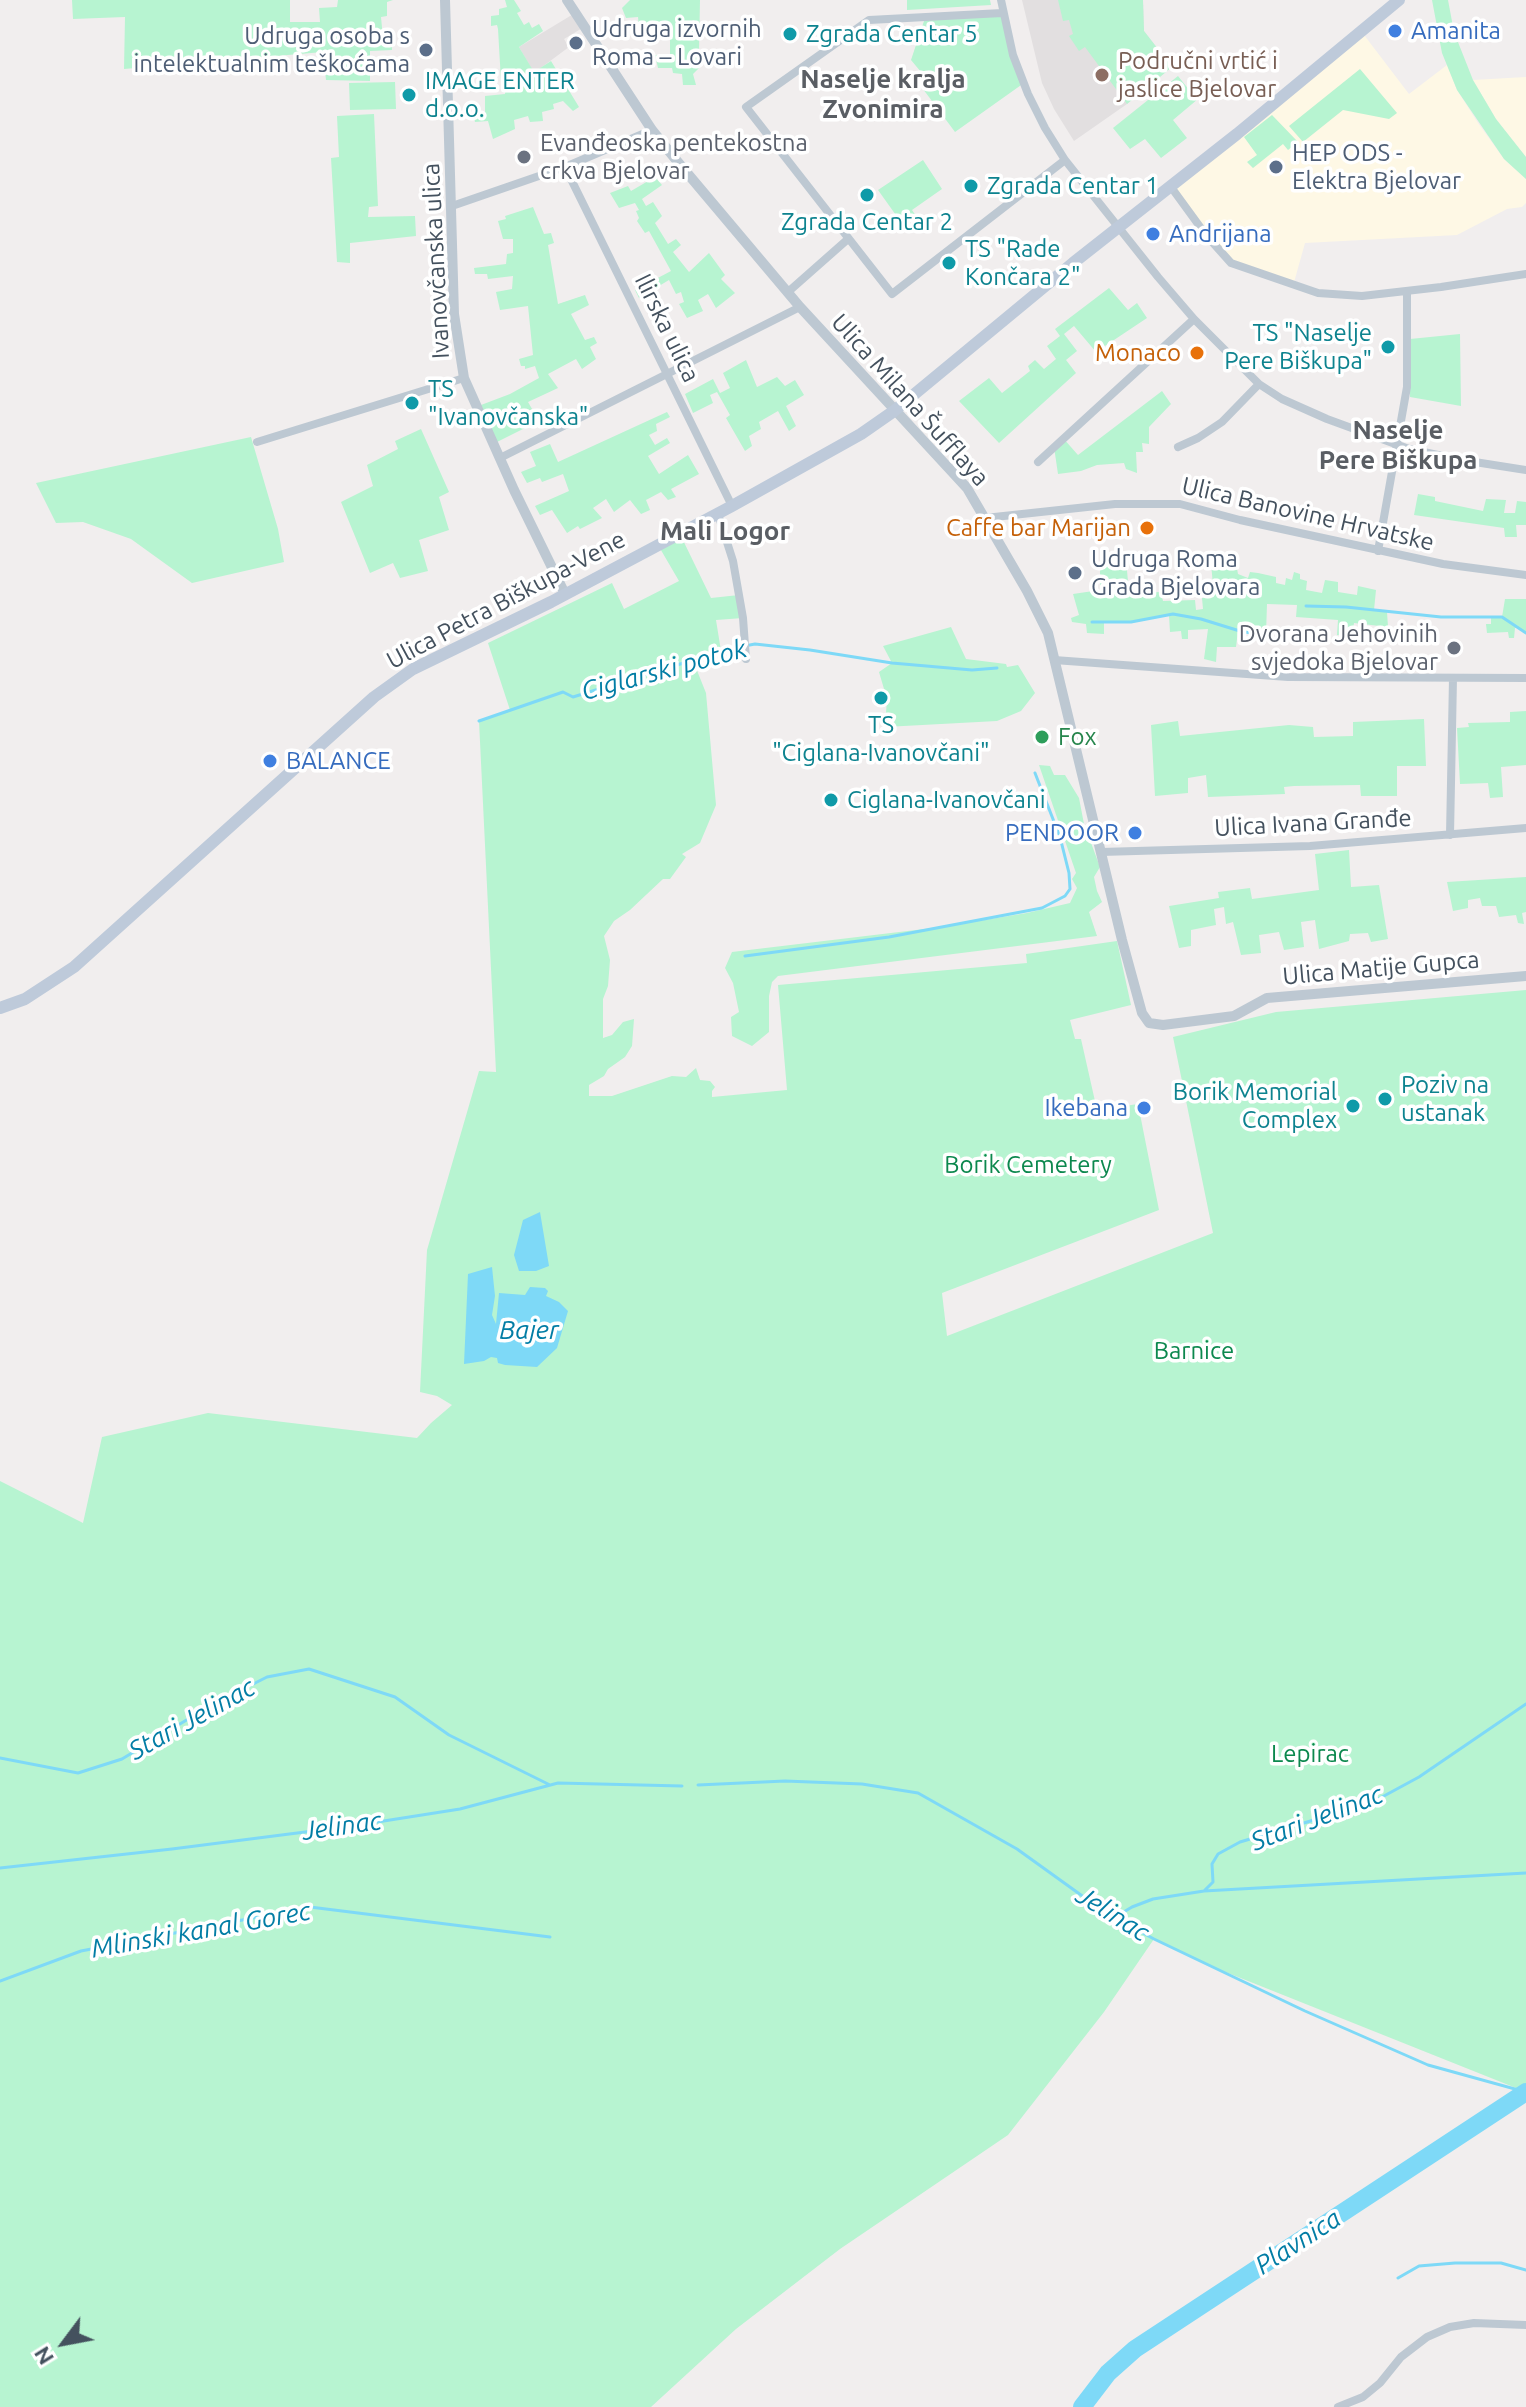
<!DOCTYPE html>
<html>
<head>
<meta charset="utf-8">
<style>
	body { margin:0 }
	#map { position:relative; width:1526px; height:2407px; overflow:hidden; background:#f1eeee; font-family:Ubuntu,sans-serif }
	canvas { display:block }
	.north { position:absolute; left:24px; top:2303px; width:80px; height:80px; -webkit-text-stroke:6px #fff; paint-order:stroke; rotate:238deg; font-size:22px; font-weight:700; line-height:32px; text-align:center; color:#44515e }
	.north::after { content:''; display:block; margin:auto; width:28px; height:36px; background:#44515e; clip-path:polygon(50% 0,100% 100%,50% 72%,0 100%) }
</style>
</head>
<body>
<div id="map">
<canvas width="1526" height="2407"></canvas>
<div class="north">N</div>
</div>
<script>
const g = document.querySelector('canvas').getContext('2d');
g.lineJoin = 'round';
function paint(path, color) { g.fillStyle = color; g.fill(path, 'evenodd'); }
const shape = rows => new Path2D(rows.map(r => 'M' + r).join(''));
function stroke(path, color, width, dash) { g.strokeStyle = color; g.lineWidth = width; g.lineCap = dash ? 'butt' : 'round'; g.setLineDash(dash || []); g.stroke(path); }
function drawText(font, color, halo, rows, align = 'center') {
  g.font = font + ' Ubuntu,sans-serif'; g.lineWidth = 7; g.setLineDash([]); g.textBaseline = 'middle'; g.strokeStyle = halo; g.fillStyle = color; for (const [text, x, y, turn = 0] of rows) {
    g.save(); g.translate(x, y); g.rotate((+turn || 0) * Math.PI / 180); g.textAlign = isNaN(turn) ? turn : align; if (halo) g.strokeText(text, 0, 0); g.fillText(text, 0, 0); g.restore();
  }
}
paint(shape([
	[1361,31,1409,94,1447,65,1457,90,1478,123,1504,159,1526,179,1526,203,1522,207,1507,209,1457,235,1305,243,1293,286,1231,263,1171,187],
	[1526,77,1526,157,1496,119,1473,80]
]), '#fef8e5');
paint(shape([
	[1022,0,1143,0,1144,31,1172,67,1127,104,1074,141,1054,109,1042,83],
	[575,13,584,27,564,39,569,47,534,73,519,47]
]), '#e2dfe0');
paint(shape([
	[72,0,290,0,290,22,320,22,319,8,337,7,338,0,393,0,387,2,387,16,381,17,383,38,392,38,392,50,370,51,370,81,326,80,323,52,124,69,125,17,73,19],
	[505,0,514,0,521,11,517,13,524,25,529,22,532,28,539,24,543,31,519,47,534,72,551,61,579,107,573,111,563,101,553,104,554,109,542,112,543,121,530,122,528,116,514,120,515,129,493,139,488,121,475,122,473,113,485,112,485,96,505,94,506,81,501,81,498,29,497,25,491,26,491,16,499,15,499,9,507,7],
	[630,0,700,0,699,50,705,62,693,74,696,85,683,85,682,74,673,73,672,68,658,68,655,55,670,55,670,39,640,38,638,17,626,18,622,8],
	[907,0,990,0,991,5,907,10],
	[1058,0,1143,0,1144,31,1172,67,1127,104,1085,47,1079,51,1069,36,1073,34,1069,20,1063,21],
	[1432,0,1448,0,1454,32,1473,80,1496,119,1526,157,1526,179,1504,159,1457,90,1442,53],
	[1002,13,1024,83,955,132,923,89,926,78,911,60,925,18],
	[1360,69,1397,113,1389,119,1343,110,1303,142,1289,126],
	[1178,76,1190,91,1198,85,1209,99,1203,104,1198,99,1173,120,1187,138,1161,158,1145,139,1130,149,1113,128],
	[395,82,396,109,350,110,349,83],
	[374,114,378,206,369,207,368,217,415,216,416,236,350,243,350,263,337,262,331,158,339,157,337,116],
	[1272,115,1298,142,1288,150,1283,144,1253,168,1247,162,1257,155,1244,137],
	[923,160,942,189,912,210,916,216,903,225,878,190],
	[655,177,662,185,642,199,646,206,653,202,662,216,655,223,668,244,676,239,681,245,673,252,689,272,709,253,725,275,721,279,735,293,716,308,708,294,698,300,703,311,687,318,679,304,684,302,681,292,676,294,669,280,639,298,635,290,671,271,649,231,645,233,637,221,639,218,636,211,639,210,635,203,619,208,610,193,628,186,631,191],
	[533,207,544,234,551,233,554,243,548,245,558,304,585,295,589,305,571,314,585,340,594,337,597,343,590,347,596,359,582,369,576,359,548,374,558,388,528,402,539,421,497,442,481,405,510,394,539,378,535,366,525,369,525,366,521,366,519,359,533,355,528,306,500,310,496,292,512,289,513,276,488,279,487,274,475,274,474,268,506,264,507,254,513,253,513,239,503,239,498,221,506,219,505,216],
	[1109,288,1128,310,1137,303,1147,318,1096,352,1074,326,1064,334,1077,351,1066,360,1076,373,999,443,959,401,989,378,1002,393,1030,371,1028,366,1035,360,1044,369,1056,359,1047,346,1060,336,1055,329],
	[1460,334,1461,406,1410,397,1410,339],
	[746,360,757,387,777,377,785,386,795,380,804,395,786,406,796,426,789,431,778,411,759,422,761,429,749,436,752,446,745,451,726,418,730,415,717,392,710,395,713,403,693,413,685,394,713,379,720,393,730,388,723,373],
	[1162,391,1171,404,1149,427,1149,444,1142,443,1143,452,1136,452,1137,473,1126,469,1124,463,1097,465,1081,471,1058,474,1054,447,1063,438,1078,455],
	[667,412,670,417,656,424,657,431,649,435,655,445,667,438,670,443,648,456,659,474,688,455,699,474,671,489,676,497,668,500,661,492,646,500,650,510,641,514,630,500,614,512,606,499,593,508,602,518,580,529,578,526,567,533,552,510,540,515,535,506,569,491,563,474,542,482,540,478,527,483,521,472,536,466,530,452,550,444,558,462],
	[421,429,449,492,439,497,449,530,419,540,428,571,400,578,393,563,370,573,341,502,373,486,367,465,398,449,395,441],
	[251,437,278,529,284,562,192,583,131,539,83,522,56,523,36,483],
	[1418,494,1435,497,1435,501,1483,511,1486,499,1506,500,1504,513,1515,513,1517,501,1526,502,1526,525,1516,525,1517,537,1505,537,1504,528,1414,515],
	[680,534,711,598,739,595,743,618,716,620,721,651,694,663,706,693,716,805,700,843,682,854,686,857,670,879,663,879,630,910,614,921,604,936,610,960,608,986,603,999,603,1038,612,1035,623,1022,634,1019,632,1046,625,1057,608,1069,604,1076,589,1085,589,1096,612,1096,672,1076,686,1077,696,1068,700,1080,710,1081,715,1087,712,1091,712,1097,787,1090,778,985,1027,963,1026,954,1117,941,1131,1005,1070,1020,1075,1039,1081,1039,1097,1110,1138,1104,1159,1210,942,1293,947,1336,1213,1233,1173,1037,1276,1012,1526,990,1526,2092,1213,1967,1154,1939,1104,2012,1008,2135,840,2249,736,2329,651,2407,0,2407,0,1481,83,1523,102,1437,208,1413,417,1438,431,1423,452,1405,437,1396,420,1392,427,1250,479,1071,496,1072,479,721,510,710,488,643,612,583,624,609,679,581,658,545],
	[1126,559,1129,593,1161,592,1163,601,1195,600,1196,610,1203,609,1202,598,1214,597,1211,563,1236,563,1238,574,1248,578,1250,572,1258,573,1276,577,1276,583,1285,585,1286,578,1292,580,1294,572,1300,574,1300,579,1307,581,1306,590,1322,593,1325,580,1338,582,1338,592,1357,595,1358,586,1376,590,1374,610,1387,612,1388,627,1354,623,1352,636,1337,635,1338,620,1296,617,1297,605,1267,604,1266,634,1238,631,1236,647,1217,647,1216,662,1204,659,1208,629,1188,630,1188,639,1182,639,1181,631,1170,632,1169,615,1131,622,1104,621,1104,634,1087,633,1086,624,1072,622,1071,618,1079,615,1073,594,1100,590,1100,562],
	[1505,599,1526,599,1526,633,1520,628,1515,628,1514,638,1509,638,1508,632,1487,633,1486,624,1491,624,1491,616,1502,617],
	[951,627,966,659,1006,664,1007,667,1018,665,1035,693,1021,711,997,721,885,727,887,699,879,672,892,663,883,646],
	[1526,711,1526,765,1501,767,1503,797,1490,798,1488,783,1460,784,1457,728,1469,727,1468,723,1510,722,1510,712],
	[1424,719,1426,766,1397,766,1397,796,1361,796,1360,785,1294,786,1284,787,1285,794,1208,797,1206,775,1188,778,1188,793,1155,796,1151,725,1178,721,1180,736,1289,725,1313,727,1314,737,1353,736,1353,722],
	[1039,765,1050,766,1054,775,1065,775,1079,798,1084,824,1100,867,1094,877,1097,891,1102,902,1089,912,1097,936,778,976,772,982,769,996,769,1032,752,1046,732,1036,731,1017,739,1012,733,983,725,968,732,952,941,927,1027,913,1070,903,1077,888,1072,879,1076,873],
	[1349,850,1351,887,1379,885,1388,939,1371,942,1368,933,1350,934,1349,941,1319,949,1315,920,1301,922,1304,947,1284,950,1279,932,1259,935,1261,953,1241,955,1233,922,1226,924,1224,907,1214,909,1216,925,1191,930,1191,946,1179,948,1169,906,1219,898,1218,892,1250,888,1252,899,1319,890,1315,854],
	[1526,877,1526,912,1522,913,1524,924,1518,923,1516,915,1499,917,1496,906,1482,906,1480,898,1468,900,1468,908,1453,911,1447,882]
]), '#b7f4d1');
paint(shape([
	[540,1212,549,1266,536,1271,519,1271,514,1255,523,1220],
	[492,1267,495,1296,492,1315,496,1324,499,1293,525,1295,530,1287,545,1288,548,1291,546,1296,559,1302,568,1311,557,1348,537,1367,505,1365,498,1363,497,1358,491,1357,484,1361,464,1364,468,1274]
]), '#7ed9f7');
stroke(shape([
	[1306,606,1346,607,1441,617,1502,617,1526,633],
	[1092,622,1131,622,1173,614,1201,619,1243,632,1266,634],
	[479,721,563,692,573,697,729,649,755,644,810,650,892,663,972,670,997,668],
	[745,956,889,937,1042,908,1065,896,1070,889,1069,873,1060,837,1035,773],
	[0,1758,78,1773,122,1759,208,1707,267,1677,309,1669,395,1697,449,1735,550,1785],
	[698,1785,785,1781,862,1784,918,1793,1017,1849,1106,1913,1154,1939,1305,2011,1428,2065,1526,2092],
	[0,1868,172,1849,352,1826,460,1809,558,1783,682,1786],
	[1204,1891,1526,1873],
	[1118,1919,1122,1913,1132,1907,1153,1899,1204,1891,1213,1882,1212,1864,1218,1854,1240,1842,1371,1803,1419,1777,1526,1704],
	[0,1981,81,1951,310,1907,550,1937],
	[1398,2278,1419,2266,1455,2263,1501,2263,1526,2270]
]), '#7ed9f7', 3);
stroke(shape([
	[1082,2407,1108,2373,1135,2349,1526,2092]
]), '#7ed9f7', 18);
stroke(shape([
	[1001,0,1013,55,1028,94,1045,128,1065,160,1158,277,1194,319,1259,384,1282,399,1327,419,1409,449,1462,460,1526,470],
	[1002,13,869,20,746,107,892,294,1065,160],
	[565,167,732,506],
	[1171,187,1206,235,1231,263,1318,293,1362,296,1441,287,1526,274],
	[452,206,565,167,652,130],
	[788,292,848,239],
	[257,442,464,378],
	[1178,447,1198,438,1222,422,1259,384],
	[500,458,800,307],
	[1038,462,1194,319],
	[718,514,733,561,743,618,746,659],
	[985,518,1115,504,1180,504,1240,520,1443,564,1526,575],
	[1378,551,1407,387,1407,292],
	[1054,660,1288,677,1526,678],
	[1450,835,1453,678],
	[1101,852,1310,846,1526,828],
	[1338,2407,1363,2397,1380,2383,1401,2357,1427,2337,1450,2327,1474,2323,1526,2325]
]), '#bdc8d2', 8);
stroke(shape([
	[445,0,454,314,464,378,514,490,565,594],
	[567,0,652,130,677,161,800,307,967,488,1027,591,1048,633,1122,940,1142,1013,1149,1023,1163,1025,1234,1016,1267,998,1526,976]
]), '#bdc8d2', 10);
stroke(shape([
	[0,1008,25,999,74,967,374,697,413,669,551,602,732,506,861,434,894,411,1073,263,1237,134,1399,0]
]), '#becada', 12);
for (const [x, y, r, color] of [
	[1395,31,8,"#3f7fe0"],
	[790,34,8,"#0f9aa8"],
	[576,43,8,"#5c6f8a"],
	[426,50,8,"#5c6f8a"],
	[1102,75,8,"#8d6e63"],
	[409,95,8,"#0f9aa8"],
	[524,157,8,"#6b7280"],
	[1276,167,8,"#5c6f8a"],
	[971,186,8,"#0f9aa8"],
	[867,195,8,"#0f9aa8"],
	[1153,234,8,"#3f7fe0"],
	[949,263,8,"#0f9aa8"],
	[1388,347,8,"#0f9aa8"],
	[1197,353,8,"#e8710a"],
	[412,403,8,"#0f9aa8"],
	[1147,528,8,"#e8710a"],
	[1075,573,8,"#5c6f8a"],
	[1454,648,8,"#6b7280"],
	[881,698,8,"#0f9aa8"],
	[1042,737,8,"#2e9e5b"],
	[270,761,8,"#3f7fe0"],
	[831,800,8,"#0f9aa8"],
	[1135,833,8,"#3f7fe0"],
	[1385,1099,8,"#0f9aa8"],
	[1353,1106,8,"#0f9aa8"],
	[1144,1108,8,"#3f7fe0"]
]) { const dot = new Path2D(); dot.arc(x, y, r, 0, 2 * Math.PI); g.fillStyle = color; g.fill(dot); stroke(dot, '#fff', 3); }
drawText('24px', '#4e5e75', '#fff', [
	["Udruga izvornih",592,29],
	["Roma – Lovari",592,57],
	["Udruga osoba s",410,36,"right"],
	["intelektualnim teškoćama",410,64,"right"],
	["HEP ODS -",1292,153],
	["Elektra Bjelovar",1292,181],
	["Udruga Roma",1091,559],
	["Grada Bjelovara",1091,587]
], 'left');
drawText('24px', '#366cbe', '#fff', [
	["Amanita",1411,31],
	["Andrijana",1169,234],
	["BALANCE",286,761],
	["PENDOOR",1119,833,"right"],
	["Ikebana",1128,1108,"right"]
], 'left');
drawText('24px', '#0d838f', '#fff', [
	["Zgrada Centar 5",806,34],
	["IMAGE ENTER",425,81],
	["d.o.o.",425,109],
	["Zgrada Centar 1",987,186],
	["Zgrada Centar 2",867,222,"center"],
	["TS \"Rade",965,249],
	["Končara 2\"",965,277],
	["TS \"Naselje",1372,333,"right"],
	["Pere Biškupa\"",1372,361,"right"],
	["TS",428,389],
	["\"Ivanovčanska\"",428,417],
	["TS",881,725,"center"],
	["\"Ciglana-Ivanovčani\"",881,753,"center"],
	["Ciglana-Ivanovčani",847,800],
	["Poziv na",1401,1085],
	["ustanak",1401,1113],
	["Borik Memorial",1337,1092,"right"],
	["Complex",1337,1120,"right"]
], 'left');
drawText('24px', '#785e54', '#fff', [
	["Područni vrtić i",1118,61],
	["jaslice Bjelovar",1118,89]
], 'left');
drawText('24px', '#5b616d', '#fff', [
	["Evanđeoska pentekostna",540,143],
	["crkva Bjelovar",540,171],
	["Dvorana Jehovinih",1438,634,"right"],
	["svjedoka Bjelovar",1438,662,"right"]
], 'left');
drawText('24px', '#44515e', '#fff', [
	["Ivanovčanska ulica",436,261,-93],
	["Ilirska ulica",667,328,64],
	["Ulica Milana Šufflaya",910,400,48],
	["Ulica Banovine Hrvatske",1308,514,13],
	["Ulica Petra Biškupa-Vene",506,600,-28],
	["Ulica Ivana Granđe",1313,823,-3],
	["Ulica Matije Gupca",1381,968,-5]
]);
drawText('24px', '#c56008', '#fff', [
	["Monaco",1181,353],
	["Caffe bar Marijan",1131,528]
], 'right');
drawText('24px', '#27864d', '#fff', [
	["Fox",1058,737]
], 'left');
drawText('24px', '#0c884e', '#fff', [
	["Borik Cemetery",1028,1165],
	["Barnice",1194,1351],
	["Lepirac",1310,1754]
]);
drawText('bold 26px', '#5a5e64', '#fff', [
	["Naselje kralja",883,79],
	["Zvonimira",883,109],
	["Naselje",1398,430],
	["Pere Biškupa",1398,460],
	["Mali Logor",725,531]
]);
drawText('italic 26px', '#027da5', '#fff', [
	["Ciglarski potok",664,670,-15],
	["Bajer",529,1330],
	["Stari Jelinac",192,1719,-29],
	["Stari Jelinac",1317,1818,-21],
	["Jelinac",342,1826,-8],
	["Jelinac",1113,1914,32],
	["Mlinski kanal Gorec",201,1930,-10],
	["Plavnica",1298,2242,-33]
]);
</script>
</body>
</html>
